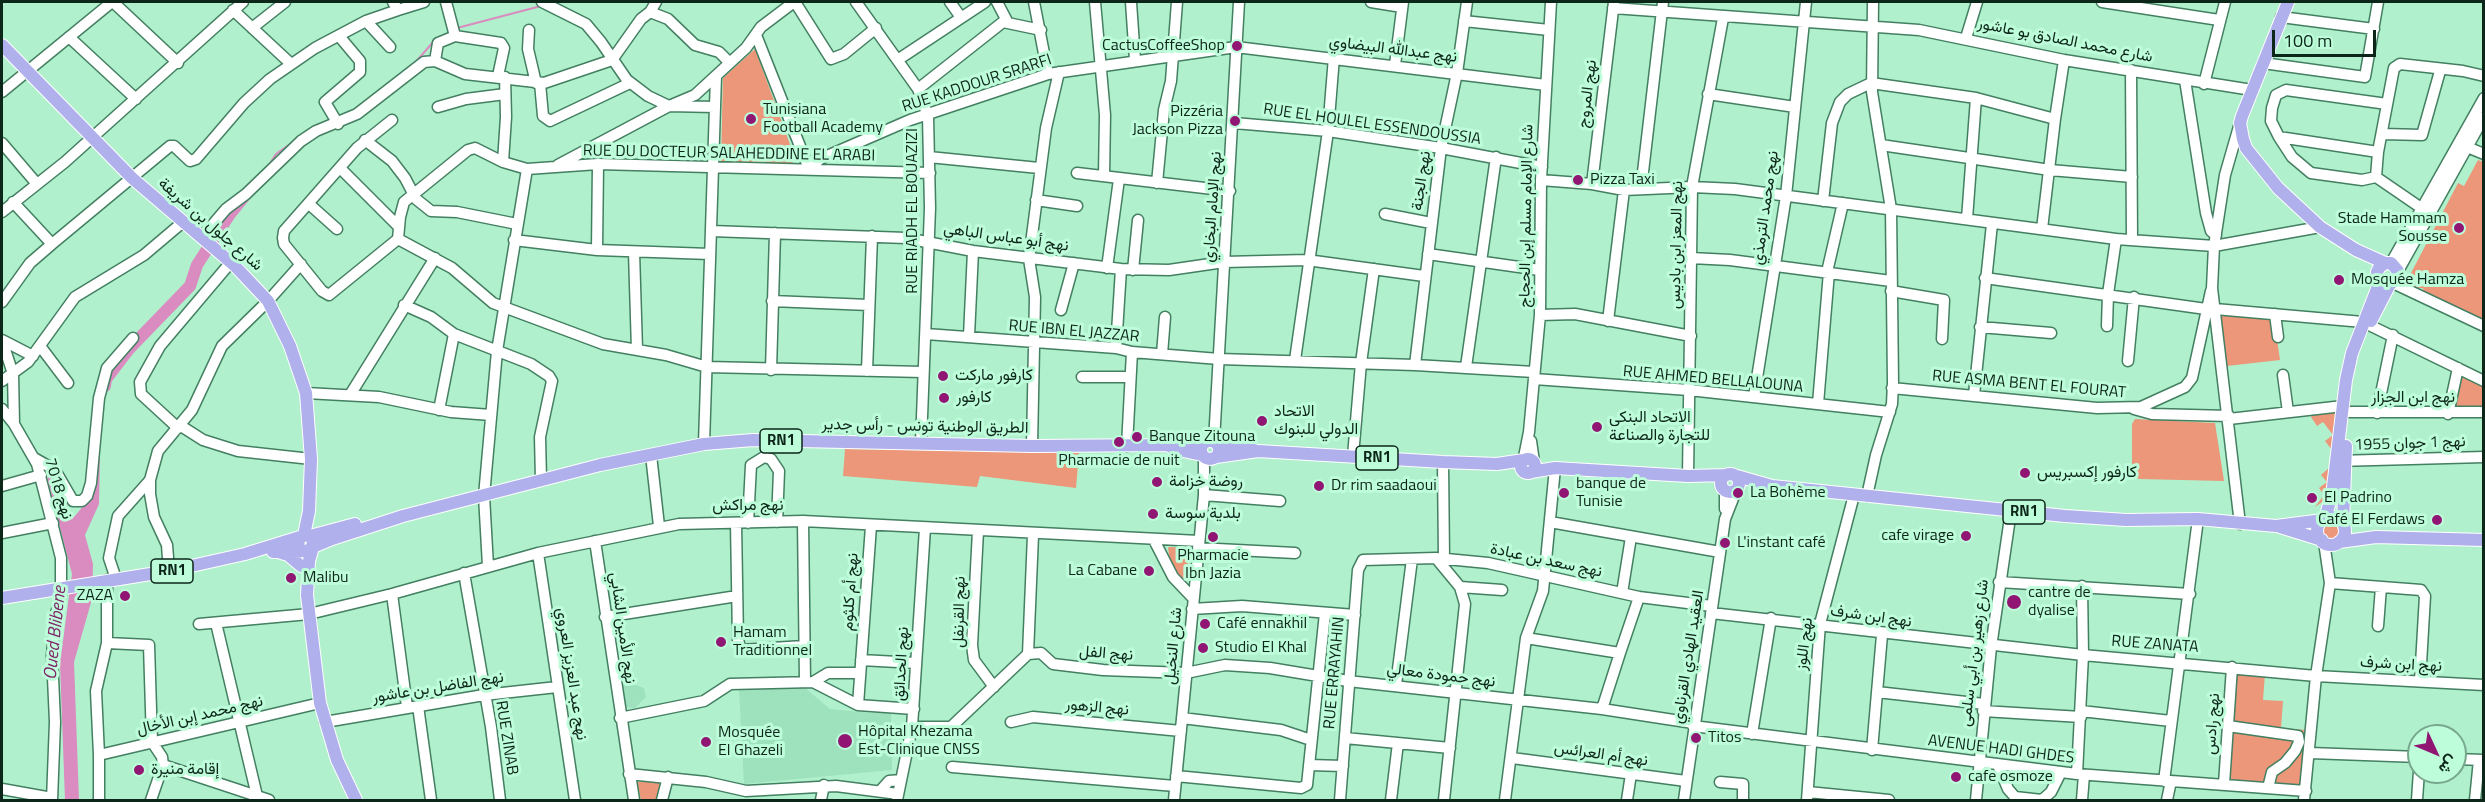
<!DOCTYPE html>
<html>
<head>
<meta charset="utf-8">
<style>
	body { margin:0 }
	#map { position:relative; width:2485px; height:802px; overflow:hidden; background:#b1f0cd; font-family:"Titillium Web",Vazirmatn,sans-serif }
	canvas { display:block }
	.frame { position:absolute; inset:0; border:3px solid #0d261a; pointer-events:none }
	.north { position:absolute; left:2407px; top:724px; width:60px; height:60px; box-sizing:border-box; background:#befdda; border:2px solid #77a78d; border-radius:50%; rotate:134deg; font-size:16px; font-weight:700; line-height:24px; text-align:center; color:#0d261a }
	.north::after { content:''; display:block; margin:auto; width:21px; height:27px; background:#911674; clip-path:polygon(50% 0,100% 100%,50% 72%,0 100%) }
	.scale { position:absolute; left:2272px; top:30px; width:104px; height:27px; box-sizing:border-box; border:3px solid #0d261a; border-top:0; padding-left:8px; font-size:18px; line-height:21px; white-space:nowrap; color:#0d261a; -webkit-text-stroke:4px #befdda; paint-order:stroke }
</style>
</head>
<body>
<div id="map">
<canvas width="2485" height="802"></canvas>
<div class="frame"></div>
<div class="north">ش</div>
<div class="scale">100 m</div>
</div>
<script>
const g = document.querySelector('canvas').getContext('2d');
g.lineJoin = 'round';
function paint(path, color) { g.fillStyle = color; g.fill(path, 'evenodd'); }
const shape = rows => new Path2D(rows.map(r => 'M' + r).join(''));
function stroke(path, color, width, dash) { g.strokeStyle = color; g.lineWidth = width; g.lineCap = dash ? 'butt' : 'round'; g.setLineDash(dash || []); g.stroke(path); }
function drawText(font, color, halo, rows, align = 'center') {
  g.font = font + ' "Titillium Web",Vazirmatn,sans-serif'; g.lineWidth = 6; g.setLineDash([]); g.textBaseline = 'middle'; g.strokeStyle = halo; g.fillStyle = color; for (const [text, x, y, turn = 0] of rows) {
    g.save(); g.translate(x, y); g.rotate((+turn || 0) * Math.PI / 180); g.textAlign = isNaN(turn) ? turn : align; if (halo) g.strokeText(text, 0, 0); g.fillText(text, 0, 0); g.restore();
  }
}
paint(shape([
	[626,682,644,688,646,697,635,708,624,707,619,689],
	[795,686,804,687,830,709,871,713,891,709,892,770,744,784,739,689]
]), '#9de2bd');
paint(shape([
	[755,49,795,158,791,165,724,164,721,161,723,78],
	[2478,160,2483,162,2483,322,2424,292,2423,288,2415,288,2410,275,2458,183,2464,186],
	[2224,313,2274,318,2280,360,2227,366,2221,316],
	[2462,375,2483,385,2483,407,2455,408],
	[2319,409,2335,413,2332,450,2325,441,2333,435,2323,422,2317,426,2311,417],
	[2135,419,2215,423,2224,481,2139,479,2132,475,2132,424],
	[845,449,1079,453,1076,488,980,476,977,487,843,476],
	[2330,467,2328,498,2315,507,2324,495,2319,488,2327,482,2321,475],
	'2322 531a9 9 0 1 1 18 0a9 9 0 1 1-18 0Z',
	[1168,547,1190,548,1186,582,1175,574,1170,563],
	[2234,672,2265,674,2263,700,2283,701,2281,728,2306,730,2301,787,2225,781],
	[637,782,660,782,656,800,641,800]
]), '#ec9779');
paint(shape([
	[94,450,100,451,99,504,85,535,93,564,92,599,74,662,79,800,65,800,60,663,72,574,47,478,54,472,71,515,75,516,88,500]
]), '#da8bbf');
stroke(shape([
	[457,28,541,6],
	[414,64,434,41],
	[269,165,276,154,307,132]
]), '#da8bbf', 2);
stroke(shape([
	[105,386,106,379,129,349,190,286,197,265,230,214,244,197]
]), '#da8bbf', 12);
const minor = shape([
	[113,2,178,63],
	[446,2,455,36],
	[542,2,586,24,601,42,627,80,648,96,669,106,715,107],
	[795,2,831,59,844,54,876,28],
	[856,2,918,89,928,116,930,208,921,443],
	[950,2,960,16],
	[997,2,1007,21],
	[1034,2,1048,74],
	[1095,2,1105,115,1104,176],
	[1131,2,1135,60],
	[1371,2,1402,7],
	[2102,2,2219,20],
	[1613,8,1919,30,2064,60,2252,90],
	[233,10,290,63],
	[398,10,424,2],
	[650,12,656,2],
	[2281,17,2374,29],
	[366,21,390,47],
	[1464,21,1549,30],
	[252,28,285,2],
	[529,30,528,49,536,83],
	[756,35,809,169,820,159,910,120,1048,74,1236,47,1546,85],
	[69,37,136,99],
	[1966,38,1977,2],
	[899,59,985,2],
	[435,61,438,43,455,36,501,43,504,48,498,76],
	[2263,63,2365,77,2378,2],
	[1395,65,1403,2],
	[2131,70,2132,240],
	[2185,80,2206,213,2211,231,2216,235],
	[540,83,543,116,550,121,630,83],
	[2204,84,2225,2],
	[918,89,1003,22,1041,30],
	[2,92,112,2],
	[1708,94,1795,107],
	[438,107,466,99,505,94],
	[392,120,357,148,284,231,283,238,284,244,322,291,329,295,398,239],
	[1234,123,1328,131,1441,148,1542,167],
	[338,124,325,102,360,72,360,61,339,36],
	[2383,134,2422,135,2440,71],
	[2279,137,2292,157,2311,173,2362,180,2376,177],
	[365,140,392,161,405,178,416,199,431,211,457,212,517,224],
	[2,143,37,184],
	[1881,145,2050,170,2132,177],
	[2467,147,2484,154],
	[2378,152,2279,137,2271,121,2272,108,2276,95,2286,90,2387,104],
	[929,157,1039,168],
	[503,162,506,117,505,77],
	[558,165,669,106,695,95,746,48,761,27,794,2],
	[340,168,398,226],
	[1077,173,1230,191],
	[1541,180,1592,184,1624,190,1692,187,1735,189,2116,239,2214,246,2320,227],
	[1157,183,1164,110,1171,81,1177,2],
	[1592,184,1614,2],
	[1641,189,1663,2],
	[1036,200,1077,206],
	[1823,201,1832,123,1840,102,1848,94,1871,83,1976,98,2055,119,2064,60],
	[13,202,52,244,170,146,174,146,190,161,196,159,244,103,270,79,315,48,366,21,398,10,393,2],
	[309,204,337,229],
	[2,212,65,162,243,2],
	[1385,214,1431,223],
	[2430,214,2376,177,2378,152,2394,68,2400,64,2463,71,2484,76],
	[1967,219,1976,98],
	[2042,229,2055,119],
	[711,231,906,238,973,251,1121,269,1169,270,1224,262,1307,260,1424,276],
	[202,237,226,209,246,194,301,141,316,131,357,114,424,62,435,61,465,74,544,83,612,60,641,19,650,12,668,19,695,45,719,52,730,63],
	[398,239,400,217,404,202,468,150,475,148,503,162,527,169,598,164,930,173],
	[398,239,452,268,493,303,603,344,666,355,707,367,923,372],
	[514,240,597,250,710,254],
	[597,250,598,164],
	[634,252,637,350],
	[1428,254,1540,270],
	[1691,258,1730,260,1891,281],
	[2391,263,2484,98],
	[1107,268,1119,179],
	[1133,270,1138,220],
	[2398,271,2484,117],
	[1827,272,1843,203],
	[1985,278,2206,309],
	[2393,283,2484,326],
	[1891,291,1944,300,1942,339],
	[772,301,869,305],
	[2,302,30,263,52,244],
	[404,305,431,317,454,334,531,364,549,376,552,381,540,437,541,480],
	[2215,309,2363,322,2484,381],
	[1061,310,1074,263],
	[2275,314,2278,337],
	[1540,315,1575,314,1691,336],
	[1608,321,1624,190],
	[2107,326,2108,294,2116,239],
	[1980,327,2051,333],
	[926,334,1116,348,1132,352,1219,359,1415,365,1534,372],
	[969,336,973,251],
	[2,340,13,374,14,424],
	[2,340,33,356],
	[40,346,68,383],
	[1116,348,1121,269],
	[1162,354,1165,317],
	[1295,360,1328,131,1334,57],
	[2128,361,2134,297],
	[1415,365,1441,148,1457,73,1467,2],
	[1466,367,1496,157],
	[771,370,775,233],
	[867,371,872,236],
	[2283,375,2288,412],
	[1082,377,1129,377],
	[1534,379,1689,390,1890,412],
	[2,381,28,362,75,297,144,255,183,222],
	[1892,388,2097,408,2141,407,2185,387,2192,378,2211,291],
	[306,393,379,397,451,412,491,415],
	[350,395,435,258],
	[1974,395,1992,224],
	[1754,397,1786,196,1806,2],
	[1818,404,1829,272],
	[2,409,14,424,37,464,61,558,61,594,56,614,52,655,55,722,52,800],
	[2134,409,2152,414,2229,416],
	[439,410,454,334],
	[2342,412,2484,412],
	[2377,413,2393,335],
	[2448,414,2458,368],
	[2229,419,2343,406],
	[181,426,203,440,238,451,311,459],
	[178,428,141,394,140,382,160,346,231,262],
	[1214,441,1239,2],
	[1531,441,1534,462],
	[704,444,716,76],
	[1032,446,1035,297,1029,259,1046,128,1059,72],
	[1127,446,1132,352],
	[651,455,659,526],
	[1353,456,1361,363,1374,269],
	[34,458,55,470,73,501,82,501,87,496,91,483,99,398,107,368,133,338],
	[2337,461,2484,457],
	[1443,462,1444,559],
	[1523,462,1529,432,1540,315,1541,180,1551,2],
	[1688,476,1692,187,1723,18],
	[2,486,41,475],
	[1725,491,1725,509],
	[1204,495,1280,501],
	[1867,496,1876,455,1892,404,1893,383,1891,209,1872,92,1873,2],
	[803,521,805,682],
	[1550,522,1720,552],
	[736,523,738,640,741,650,804,646],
	[748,523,751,465,764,457,771,459,779,471,777,522],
	[2240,524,2212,288,2214,246,2225,175,2240,123],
	[978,531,972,645,974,660,994,687],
	[2,533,53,523],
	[1154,540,1173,577,1193,598],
	[595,541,634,800],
	[1198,548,1295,553],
	[538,553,575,800],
	[1436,558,1460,587,1465,604,1444,800],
	[488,566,484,496,497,351,527,169],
	[169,571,167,545,154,517,150,494,150,480,158,451,192,410,222,346,268,301,301,264],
	[464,573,491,727,500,800],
	[116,579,109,558,118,516,150,480],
	[107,580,107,643,149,645,152,742,162,757,163,765,269,800],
	[1999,582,2190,594],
	[2330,583,2421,590,2425,596,2420,681],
	[1460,587,1502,590],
	[1622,593,1631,537],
	[392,594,407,707],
	[1192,609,1242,606,1355,615],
	[1711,613,2083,655,2316,676,2484,685],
	[605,617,737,596],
	[216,623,257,796],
	[199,624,309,614,392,594,538,553,679,524,803,521,1199,541],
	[2378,626,2381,587],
	[1526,638,1620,653,1602,709],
	[1620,653,1639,597],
	[1028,654,1041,653,1053,664,1103,670,1186,673,1225,665,1270,668,1348,681,1602,709,1693,723],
	[861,660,916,663],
	[813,682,828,673,860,673],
	[1396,685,1412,559],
	[1877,692,1984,704],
	[858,705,871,526],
	[418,706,431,800],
	[1983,711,2081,717],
	[2081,711,2171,721],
	[620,718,704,701,730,684,813,682,858,705,914,709],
	[1182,718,1281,730,1311,740],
	[325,722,484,695,557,687],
	[1011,722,1033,717,1181,731],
	[1693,726,2077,774,2306,791],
	[2228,726,2298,736,2299,742,2295,751,2285,763,2272,772,2268,788],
	[912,727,951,727,1028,654,1033,535],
	[1752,734,1771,618],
	[1345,738,1450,748],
	[1872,750,1882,635],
	[2310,753,2419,757],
	[99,755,96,691,107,643],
	[1512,758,1686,781],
	[2455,759,2484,760],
	[1309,765,1343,766],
	[1998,765,2008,789,2015,797,2042,800,2051,792,2061,772],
	[952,767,1175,786],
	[629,774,706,782,746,791,836,786,898,794],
	[2077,774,2083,655,2082,586],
	[1176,776,1301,788,1307,785,1325,613],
	[2164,781,2198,519],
	[1720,782,1743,784,1743,800],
	[2224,784,2232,667],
	[2,789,52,798],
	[880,791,889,781,901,780],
	[1808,792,1889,800],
	[99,800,99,755,320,703],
	[151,800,163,765],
	[662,800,668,777],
	[821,800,824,785],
	[897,800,912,727,925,528],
	[1174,800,1204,495,1204,457],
	[1340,800,1358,570,1363,560,1436,558,1488,563,1639,597,1712,606],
	[1391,800,1398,743],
	[1505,800,1526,638,1543,591,1555,468],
	[1627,800,1631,774],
	[1684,800,1725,519,1736,491],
	[1807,800,1820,624,1854,495],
	[1976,800,1991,647,2011,511],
	[2082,800,2084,775],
	[2167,800,2171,781],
	[2304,800,2316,676,2330,583,2324,542],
	[2417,800,2419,771],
	[2475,800,2479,760]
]);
const major = shape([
	[2288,2,2242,116,2240,123,2243,139,2246,148,2278,188,2320,227,2356,250,2385,263],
	[2,45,132,178,235,266,268,301,290,346,306,393,311,459,309,511,304,535],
	[2371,321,2390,284],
	'1201 450a9 9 0 1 1 18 0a9 9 0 1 1-18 0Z',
	[1216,443,1254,450],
	[1168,445,1174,449,1202,455],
	[1216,457,1258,451,1443,462,1497,464,1524,460],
	'1521 466a7 7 0 1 1 14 0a7 7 0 1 1-14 0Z',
	[1531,472,1555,468,1688,476,1727,475],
	'1721 483a9 9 0 1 1 18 0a9 9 0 1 1-18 0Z',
	[1737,476,1772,486,2065,516,2126,520,2198,519,2276,526,2323,520],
	'2317 531a14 14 0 1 1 28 0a14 14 0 1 1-28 0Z',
	[2325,518,2332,495,2346,380,2352,353,2377,289,2377,272,2379,268,2385,263,2391,263,2398,271,2397,279,2390,284,2382,283,2377,277],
	[2343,523,2346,446],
	[2280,527,2322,540],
	[310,536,355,524],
	[2339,542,2376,537,2484,540],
	[273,552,309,551,314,543,310,536,304,535,299,539,298,547,302,550],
	[278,552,288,555,301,566],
	[2,598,169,571,245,554,300,537],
	[356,800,337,760,320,703,307,595,309,561,313,547,332,539,403,516,600,465,704,444,753,440,1032,446,1168,445,1174,442,1202,443]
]);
stroke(minor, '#437f61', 13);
stroke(major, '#fff', 14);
stroke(minor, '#fff', 10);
stroke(major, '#afb0ec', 12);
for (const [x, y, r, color] of [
	[1237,46,6,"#911674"],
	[751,119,6,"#911674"],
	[1235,121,6,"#911674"],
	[1578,180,6,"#911674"],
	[2459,228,6,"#911674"],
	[2339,280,6,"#911674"],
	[943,376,6,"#911674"],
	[944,398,6,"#911674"],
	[1262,421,6,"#911674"],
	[1597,427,6,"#911674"],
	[1137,437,6,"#911674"],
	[1119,442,6,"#911674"],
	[2025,473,6,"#911674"],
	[1157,482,6,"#911674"],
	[1319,486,6,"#911674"],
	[1564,493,6,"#911674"],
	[1738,493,6,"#911674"],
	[2312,498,6,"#911674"],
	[1153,514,6,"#911674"],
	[2437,520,6,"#911674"],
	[1966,536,6,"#911674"],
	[1213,537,6,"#911674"],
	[1725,543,6,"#911674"],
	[1149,571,6,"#911674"],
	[291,578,6,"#911674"],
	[125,596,6,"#911674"],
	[2014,602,8,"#911674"],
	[1205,624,6,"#911674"],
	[721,642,6,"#911674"],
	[1203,648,6,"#911674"],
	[1696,738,6,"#911674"],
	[845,741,8,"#911674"],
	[706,742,6,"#911674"],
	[139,770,6,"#911674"],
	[1956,777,6,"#911674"]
]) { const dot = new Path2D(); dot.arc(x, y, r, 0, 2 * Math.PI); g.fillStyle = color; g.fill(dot); stroke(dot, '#befdda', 2); }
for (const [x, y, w] of [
	[781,441,42],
	[1377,458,42],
	[2024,512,42],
	[172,571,42]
]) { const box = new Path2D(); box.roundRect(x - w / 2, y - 12, w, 24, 4.5); g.fillStyle = '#befdda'; g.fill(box); stroke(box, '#0d261a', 1.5); }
drawText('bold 15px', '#0d261a', null, [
	["RN1",781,441],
	["RN1",1377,458],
	["RN1",2024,512],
	["RN1",172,571]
]);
drawText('16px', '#0d261a', '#befdda', [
	["شارع محمد الصادق بو عاشور",2065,41,11],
	["نهج عبدالله البيضاوي",1393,50,7],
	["RUE KADDOUR SRARFI",977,84,-18],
	["نهج المروج",1588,94,-83],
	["RUE EL HOULEL ESSENDOUSSIA",1372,125,8],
	["RUE DU DOCTEUR SALAHEDDINE EL ARABI",729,154,1],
	["نهج الجنة",1422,181,-82],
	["نهج الإمام البخاري",1213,207,-86],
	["نهج محمد الترمذي",1766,208,-82],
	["RUE RIADH EL BOUAZIZI",913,211,-90],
	["شارع اﻹمام مسلم إبن الحجاج",1527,216,-89],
	["شارع جلول بن شريفة",210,225,41],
	["نهج أبو عباس الباهي",1006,238,8],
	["نهج المعز ابن باديس",1677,245,-89],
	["RUE IBN EL JAZZAR",1074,332,5],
	["RUE AHMED BELLALOUNA",1713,380,5],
	["RUE ASMA BENT EL FOURAT",2029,385,5],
	["نهج ابن الجزار",2413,398],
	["الطريق الوطنية تونس - رأس جدير",925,427,1],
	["نهج 1 جوان 1955",2410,444,-2],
	["نهج 7018",58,489,73],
	["نهج مراكش",748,506],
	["نهج سعد بن عبادة",1546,561,12],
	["نهج أم كلثوم",851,592,-86],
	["نهج القرنفل",960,612,-89],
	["نهج ابن شرف",1871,617,8],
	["نهج الأمين الشابي",622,628,82],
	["نهج اللوز",1805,644,-83],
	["RUE ZANATA",2155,645,4],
	["شارع النخيل",1174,646,-85],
	["شارع زهير بن أبي سلمى",1975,653,-83],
	["نهج الفل",1106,654,4],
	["العقيد الهادي القرناوي",1689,657,-81],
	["نهج الحدائق",902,664,-87],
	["نهج ابن شرف",2401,665,3],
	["RUE ERRAYAHIN",1335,673,-85],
	["نهج عبد العزيز العروي",571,674,81],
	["نهج حمودة معالي",1441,676,7],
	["نهج الفاضل بن عاشور",438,688,-9],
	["نهج الزهور",1097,708,5],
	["نهج محمد إبن الأخال",200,716,-13],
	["نهج رادس",2213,724,-86],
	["RUE ZINAB",506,738,81],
	["AVENUE HADI GHDES",2001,750,7],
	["نهج أم العرائس",1601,755,8]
]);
drawText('16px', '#0d261a', '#befdda', [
	["CactusCoffeeShop",1225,46,"right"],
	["Tunisiana",763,110],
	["Football Academy",763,128],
	["Pizzéria",1223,112,"right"],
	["Jackson Pizza",1223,130,"right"],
	["Pizza Taxi",1590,180],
	["Stade Hammam",2447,219,"right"],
	["Sousse",2447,237,"right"],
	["Mosquée Hamza",2351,280],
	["كارفور ماركت",955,376],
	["كارفور",956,398],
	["الاتحاد",1274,412],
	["الدولي للبنوك",1274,430],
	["الاتحاد البنكي",1609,418],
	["للتجارة والصناعة",1609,436],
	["Banque Zitouna",1149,437],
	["Pharmacie de nuit",1119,461,"center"],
	["كارفور إكسبريس",2037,473],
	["روضة خزامة",1169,482],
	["banque de",1576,484],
	["Tunisie",1576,502],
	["Dr rim saadaoui",1331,486],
	["La Bohème",1750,493],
	["El Padrino",2324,498],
	["بلدية سوسة",1165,514],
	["Café El Ferdaws",2425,520,"right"],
	["cafe virage",1954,536,"right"],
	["L'instant café",1737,543],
	["Pharmacie",1213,556,"center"],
	["Ibn Jazia",1213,574,"center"],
	["La Cabane",1137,571,"right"],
	["Malibu",303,578],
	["cantre de",2028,593],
	["dyalise",2028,611],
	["ZAZA",113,596,"right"],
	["Café ennakhil",1217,624],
	["Hamam",733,633],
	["Traditionnel",733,651],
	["Studio El Khal",1215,648],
	["Hôpital Khezama",858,732],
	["Est-Clinique CNSS",858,750],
	["Mosquée",718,733],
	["El Ghazeli",718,751],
	["Titos",1708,738],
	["إقامة منيرة",151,770],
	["cafe osmoze",1968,777]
], 'left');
drawText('italic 18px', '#7f2367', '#befdda', [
	["Oued Blibene",56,633,-84]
]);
</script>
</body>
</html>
